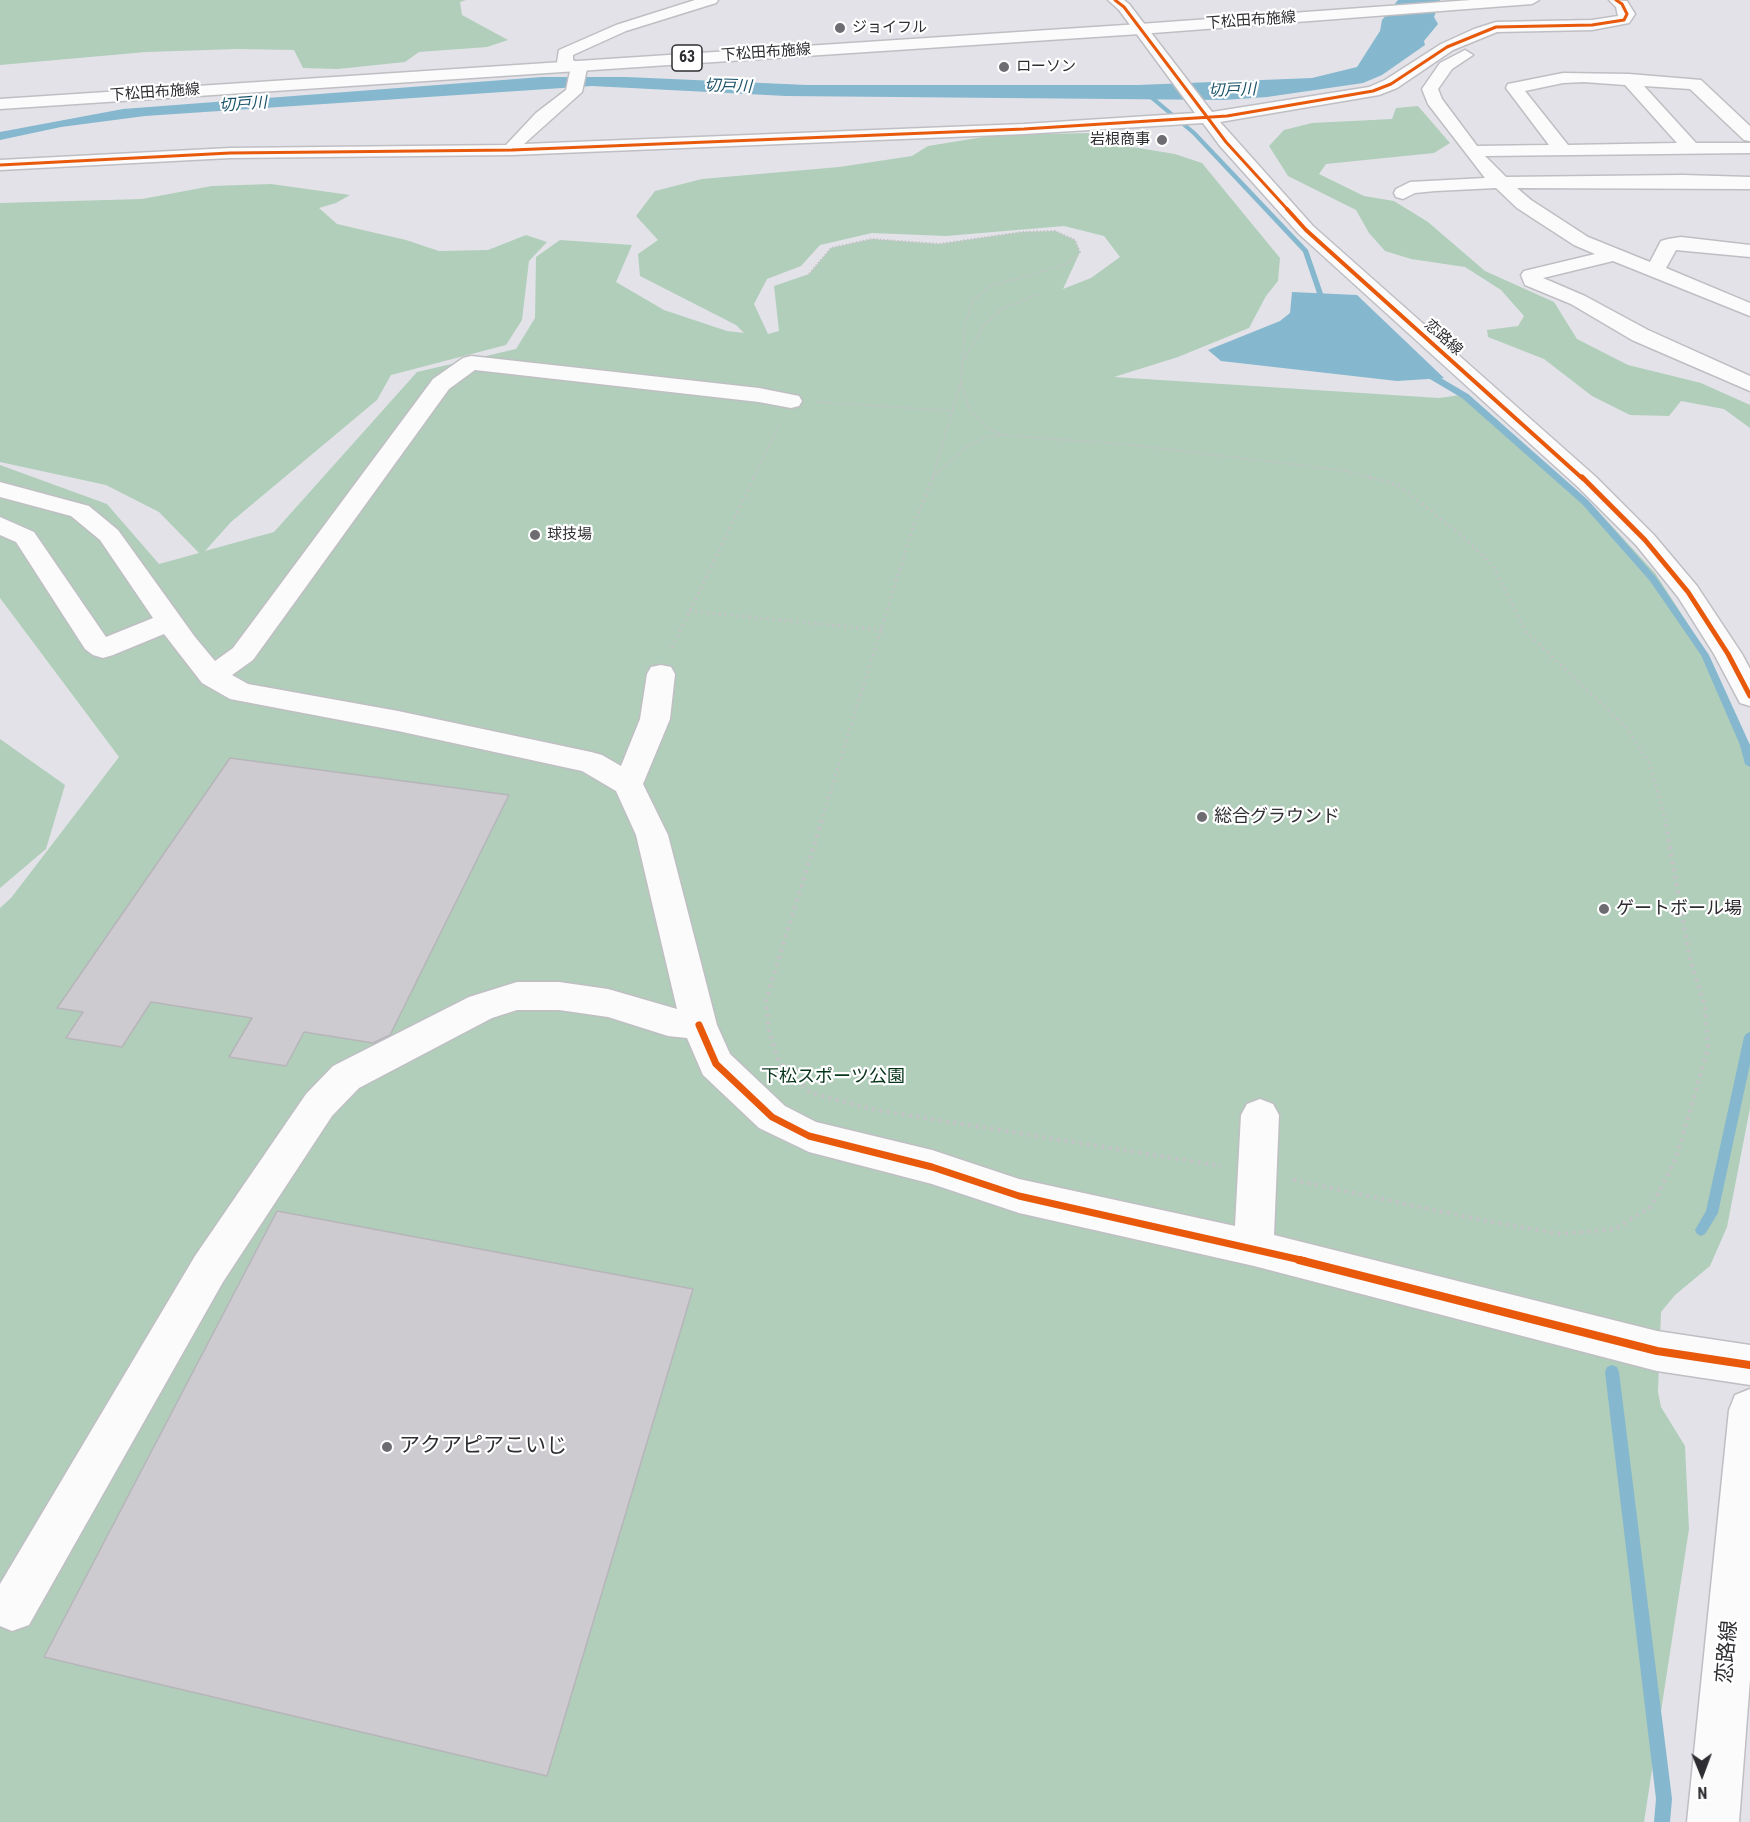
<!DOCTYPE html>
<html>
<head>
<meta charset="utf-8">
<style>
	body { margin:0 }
	#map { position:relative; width:1750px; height:1822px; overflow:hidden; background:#e3e2e8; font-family:"Roboto Condensed",sans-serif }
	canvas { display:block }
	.north { position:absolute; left:1672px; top:1744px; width:60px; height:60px; -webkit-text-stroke:4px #fff; paint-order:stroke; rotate:179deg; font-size:16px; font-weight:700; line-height:24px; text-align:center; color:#2e2d31 }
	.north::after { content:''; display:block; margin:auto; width:21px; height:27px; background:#2e2d31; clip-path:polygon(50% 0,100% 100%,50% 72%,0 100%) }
</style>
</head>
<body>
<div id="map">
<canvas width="1750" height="1822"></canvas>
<div class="north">N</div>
</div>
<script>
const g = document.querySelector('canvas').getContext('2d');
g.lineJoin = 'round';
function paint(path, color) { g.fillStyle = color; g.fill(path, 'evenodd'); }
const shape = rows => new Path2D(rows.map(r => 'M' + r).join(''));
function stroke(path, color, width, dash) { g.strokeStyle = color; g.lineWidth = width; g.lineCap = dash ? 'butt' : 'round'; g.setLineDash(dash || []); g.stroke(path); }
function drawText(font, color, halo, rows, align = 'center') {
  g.font = font + ' "Roboto Condensed","Noto Sans JP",sans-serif'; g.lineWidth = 4.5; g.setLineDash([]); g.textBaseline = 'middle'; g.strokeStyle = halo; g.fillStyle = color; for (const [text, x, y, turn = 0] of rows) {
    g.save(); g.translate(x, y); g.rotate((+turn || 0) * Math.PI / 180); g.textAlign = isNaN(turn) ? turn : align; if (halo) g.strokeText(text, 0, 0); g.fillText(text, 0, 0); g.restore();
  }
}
paint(shape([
	[0,0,466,0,460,2,462,15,508,40,487,47,419,52,405,62,338,69,303,68,294,50,238,49,146,52,0,65],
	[1418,106,1450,143,1434,153,1326,164,1319,174,1364,196,1394,201,1428,222,1485,271,1554,302,1577,339,1628,365,1701,383,1750,405,1750,428,1724,409,1681,401,1669,416,1630,415,1592,396,1544,359,1488,337,1487,330,1518,326,1524,316,1501,290,1465,267,1411,259,1385,251,1369,233,1356,210,1288,176,1269,146,1284,130,1312,123,1392,119,1396,108],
	[1092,133,1120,145,1175,154,1202,163,1280,258,1278,281,1266,296,1249,328,1178,357,1114,377,1439,398,1468,394,1598,511,1655,573,1690,627,1731,706,1750,754,1750,1108,1727,1227,1710,1266,1675,1295,1661,1312,1658,1392,1661,1407,1685,1446,1689,1529,1644,1822,0,1822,0,908,11,898,119,757,0,598,0,465,107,504,159,564,199,553,159,512,106,485,0,462,0,203,142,199,212,186,271,184,350,195,336,203,319,208,337,224,406,240,439,251,488,250,526,235,547,242,529,261,522,320,506,345,391,375,377,400,231,522,205,551,274,532,417,372,516,349,535,318,536,257,560,240,632,245,616,282,664,310,727,331,744,333,736,325,640,276,638,254,658,240,636,216,655,191,702,179,839,167,912,156,928,146,996,135],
	[1064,226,1104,236,1120,257,1091,278,1063,289,1080,252,1075,240,1055,231,1022,232,939,244,872,239,831,248,809,274,774,286,779,331,768,334,754,304,767,279,801,266,820,245,872,233,946,236],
	[0,739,65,785,46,849,0,888]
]), '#b1cebb');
paint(shape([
	[1398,0,1440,0,1434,17,1438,24,1424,41,1425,45,1382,75,1363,83,1267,97,1224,100,786,96,592,86,145,116,61,127,0,140,0,132,123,109,542,77,626,77,807,85,1138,85,1312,78,1357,67,1380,31,1382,20],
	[1292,292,1357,295,1444,378,1397,381,1221,361,1208,350,1280,321,1290,313]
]), '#85b7ce');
paint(shape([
	[1143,91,1147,91,1196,132,1308,250,1327,305,1326,306,1321,305,1303,252,1192,134,1143,93,1143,91],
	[1423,371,1429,371,1468,394,1588,500,1656,577,1709,655,1750,745,1750,767,1745,764,1740,745,1701,655,1650,581,1582,504,1462,398,1423,375,1423,371],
	[1750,1032,1750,1064,1718,1213,1705,1234,1701,1236,1697,1234,1695,1230,1706,1211,1744,1037,1746,1034,1750,1032],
	[1612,1365,1617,1367,1619,1372,1672,1799,1670,1822,1654,1822,1656,1799,1605,1372,1607,1367,1612,1365]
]), '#85b7ce');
const building = shape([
	[230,758,509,795,390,1035,373,1043,304,1032,286,1066,229,1057,252,1018,151,1002,122,1047,66,1038,83,1012,57,1008,230,758],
	[277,1211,693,1289,547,1776,44,1657,277,1211]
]);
paint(building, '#cdcbcf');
stroke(building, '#b6b5b9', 1.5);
const minor = shape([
	[695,0,718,0,716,3,626,31,573,55,573,60,587,69,582,92,524,144,1024,124,1195,113,1119,10,1108,0,1124,0,1129,4,1212,112,1369,87,1385,80,1441,44,1474,29,1496,22,1592,20,1618,16,1616,7,1609,0,1627,1,1635,14,1629,23,1592,30,1497,32,1453,50,1397,88,1379,95,1220,122,1313,226,1596,477,1654,535,1697,586,1742,654,1750,669,1750,706,1740,703,1714,654,1678,597,1636,545,1578,487,1299,234,1220,146,1203,123,1024,134,512,155,230,158,0,170,0,160,230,148,506,145,536,113,566,90,570,71,557,62,559,50,616,25,695,0],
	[1465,50,1473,55,1452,69,1438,89,1442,99,1477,146,1549,145,1506,88,1508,84,1563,73,1629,74,1701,80,1750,126,1750,141,1744,140,1690,89,1644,86,1696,143,1750,143,1750,153,1485,156,1506,177,1683,175,1750,177,1750,189,1517,188,1531,200,1588,237,1650,262,1661,241,1668,239,1681,237,1750,245,1750,257,1676,250,1666,268,1750,303,1750,316,1613,261,1543,278,1585,296,1648,330,1750,376,1750,391,1632,340,1571,304,1525,285,1521,275,1524,271,1595,254,1574,245,1517,208,1496,188,1435,191,1415,193,1403,199,1396,197,1394,193,1396,189,1410,182,1485,178,1428,104,1422,89,1440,63,1465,50],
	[1584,82,1625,85,1677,143,1568,145,1525,91,1563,83,1584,82],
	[471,356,759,388,799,396,802,401,799,406,791,408,759,402,475,370,449,389,253,660,232,675,248,684,398,711,591,752,602,755,621,766,640,719,647,674,651,667,661,665,671,667,675,674,670,719,643,784,668,835,717,1025,730,1054,785,1106,816,1122,932,1150,1019,1179,1235,1226,1241,1115,1247,1104,1260,1099,1273,1104,1279,1115,1274,1235,1657,1331,1750,1345,1750,1385,1657,1371,1254,1266,1019,1213,932,1184,809,1152,759,1128,703,1075,687,1038,668,1036,608,1017,559,1010,517,1010,492,1018,359,1088,332,1116,223,1282,29,1625,12,1631,0,1626,0,1584,195,1256,306,1094,333,1066,469,997,517,982,559,982,608,989,677,1009,636,835,616,791,582,771,398,731,230,699,202,683,164,634,113,655,103,658,93,655,85,649,16,542,0,535,0,517,34,532,106,637,153,618,100,540,71,516,0,497,0,482,89,506,118,530,195,637,215,661,233,648,433,379,463,358,471,356],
	[1750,1389,1750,1679,1739,1822,1687,1822,1729,1410,1735,1395,1750,1389]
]);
const major = shape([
	[1471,0,1539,0,1532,4,1140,34,0,109,0,99,1140,24,1471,0]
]);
stroke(minor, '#bfbec3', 3);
stroke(major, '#bfbec3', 3);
stroke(shape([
	[809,274,831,248,872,239,939,244,1022,232,1055,231,1075,240,1080,252,1065,265,991,286,973,300,965,323,961,382,932,479],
	[964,360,984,325,1002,309,1038,294],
	[961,383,969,409,987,428,1003,435],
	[816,402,953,411],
	[933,477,967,446,983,438,1003,435,1133,445,1347,471,1374,479],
	[753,479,779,425]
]), '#c3c3c6', 2, [1.5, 2]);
stroke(shape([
	[1369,477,1400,486,1462,536,1493,566,1526,632,1625,726,1649,762,1666,822],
	[689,611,882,630],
	[672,648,754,477],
	[821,822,912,530,933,477]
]), '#c3c3c6', 3, [2, 4]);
stroke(shape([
	[822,820,766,1000,769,1030,779,1063,811,1093,876,1110,1221,1166],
	[1293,1180,1486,1221,1561,1234,1615,1229,1652,1206,1676,1158,1708,1049,1705,1007,1689,955,1665,820]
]), '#c3c3c6', 4, [3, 4.5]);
paint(minor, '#fbfbfc');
paint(major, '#fbfbfc');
stroke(shape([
	[1115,0,1124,7,1226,142,1288,210],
	[0,165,230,153,512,150,1024,129,1227,116,1373,91,1391,84,1447,47,1496,27,1592,25,1624,20,1627,14,1622,4,1616,0]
]), '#e8590c', 3);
stroke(shape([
	[1287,209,1306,230,1583,479]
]), '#e8590c', 4);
stroke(shape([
	[1582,477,1645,540,1688,592,1728,654,1750,696]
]), '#e8590c', 5);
stroke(shape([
	[699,1025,716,1064,772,1117,809,1136,932,1167,1019,1196,1305,1261]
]), '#e8590c', 7);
stroke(shape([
	[1299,1260,1657,1351,1750,1365]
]), '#e8590c', 8);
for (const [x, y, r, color] of [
	[840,28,6,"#6d6c71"],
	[1004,67,6,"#6d6c71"],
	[1162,140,6,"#6d6c71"],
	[535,535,6,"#6d6c71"],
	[1202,817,6,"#6d6c71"],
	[1604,909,6,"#6d6c71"],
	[387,1447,6,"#6d6c71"]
]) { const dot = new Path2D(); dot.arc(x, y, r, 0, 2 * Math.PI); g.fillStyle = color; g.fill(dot); stroke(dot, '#fff', 2); }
drawText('15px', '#2e2d31', '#fff', [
	["下松田布施線",1251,21,-4],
	["下松田布施線",766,53,-4],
	["下松田布施線",155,93,-4],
	["恋路線",1443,338,42]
]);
drawText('15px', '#2e2d31', '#fff', [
	["ジョイフル",852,28],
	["ローソン",1016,67],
	["岩根商事",1150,140,"right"],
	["球技場",547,535]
], 'left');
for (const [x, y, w] of [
	[687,58,30]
]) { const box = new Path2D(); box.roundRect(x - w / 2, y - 13, w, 26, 4.5); g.fillStyle = '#fff'; g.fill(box); stroke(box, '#2e2d31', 1.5); }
drawText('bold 16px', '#2e2d31', null, [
	["63",687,58]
]);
drawText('italic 16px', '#185268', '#fff', [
	["切戸川",728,87,2],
	["切戸川",1232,91,-2],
	["切戸川",243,105,-4]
]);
drawText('18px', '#2e2d31', '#fff', [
	["総合グラウンド",1214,817],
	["ゲートボール場",1616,909]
], 'left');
drawText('18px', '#063419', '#fff', [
	["下松スポーツ公園",833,1077]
]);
drawText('21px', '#2e2d31', '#fff', [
	["アクアピアこいじ",399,1447]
], 'left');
drawText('21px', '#2e2d31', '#fff', [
	["恋路線",1728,1652,-85]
]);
</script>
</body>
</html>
